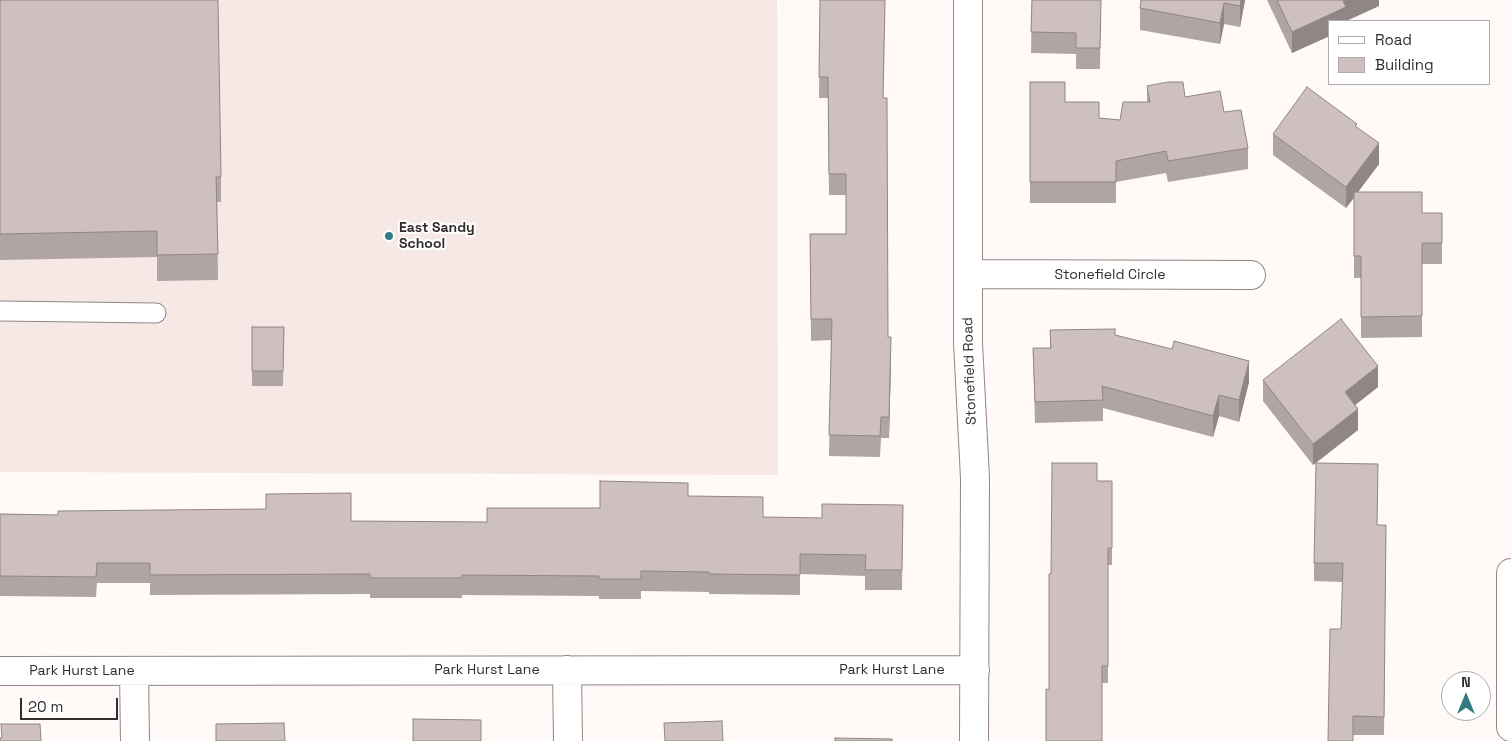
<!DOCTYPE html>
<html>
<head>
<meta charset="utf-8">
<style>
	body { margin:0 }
	#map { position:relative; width:1511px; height:741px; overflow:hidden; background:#fff9f8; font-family:"Space Grotesk",sans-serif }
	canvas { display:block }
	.legend { position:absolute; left:1328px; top:20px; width:162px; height:65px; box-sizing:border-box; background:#fff; border:1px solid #adabab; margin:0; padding:6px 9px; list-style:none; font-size:15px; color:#332d2c }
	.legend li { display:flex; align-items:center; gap:10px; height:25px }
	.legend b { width:25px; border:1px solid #adabab }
	.north { position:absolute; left:1441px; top:671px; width:50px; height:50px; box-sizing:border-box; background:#fff; border:1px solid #adabab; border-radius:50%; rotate:0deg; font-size:14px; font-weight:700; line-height:20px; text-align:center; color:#332d2c }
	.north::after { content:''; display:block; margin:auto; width:18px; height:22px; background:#347c84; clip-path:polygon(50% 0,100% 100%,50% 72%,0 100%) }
	.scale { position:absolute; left:20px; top:698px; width:98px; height:22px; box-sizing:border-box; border:2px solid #332d2c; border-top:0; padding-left:6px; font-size:15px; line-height:18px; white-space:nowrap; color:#332d2c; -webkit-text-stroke:4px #fff; paint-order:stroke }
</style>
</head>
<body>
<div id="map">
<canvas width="1511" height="741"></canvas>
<ul class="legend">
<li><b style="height:6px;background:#fff"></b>Road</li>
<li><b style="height:14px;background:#cec0be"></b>Building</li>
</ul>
<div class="north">N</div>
<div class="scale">20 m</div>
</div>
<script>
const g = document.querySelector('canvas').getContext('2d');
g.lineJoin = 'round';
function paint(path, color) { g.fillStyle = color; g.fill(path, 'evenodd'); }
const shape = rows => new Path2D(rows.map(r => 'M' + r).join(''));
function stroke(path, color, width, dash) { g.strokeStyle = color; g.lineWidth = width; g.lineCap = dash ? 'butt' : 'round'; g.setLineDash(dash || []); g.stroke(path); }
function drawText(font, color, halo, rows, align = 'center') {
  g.font = font + ' "Space Grotesk",sans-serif'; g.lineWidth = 4; g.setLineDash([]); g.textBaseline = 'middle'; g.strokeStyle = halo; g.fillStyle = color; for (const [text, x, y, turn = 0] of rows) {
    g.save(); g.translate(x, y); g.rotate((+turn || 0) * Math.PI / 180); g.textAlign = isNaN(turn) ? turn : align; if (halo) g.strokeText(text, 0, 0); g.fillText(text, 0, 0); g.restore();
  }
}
paint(shape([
	[0,0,777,0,778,475,0,472]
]), '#f5e8e5');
const service = shape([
	[0,311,156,313]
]);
const minor = shape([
	[968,0,968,343,975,478,974,741],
	[968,274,1251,275],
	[567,670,568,741],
	[0,671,975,670],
	[134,671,135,741]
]);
const tertiary = shape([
	[1511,573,1511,727]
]);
stroke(service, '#928583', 21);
stroke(minor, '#928583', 30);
stroke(tertiary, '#928583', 30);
stroke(service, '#fff', 19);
stroke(minor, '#fff', 28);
stroke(tertiary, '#fff', 28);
paint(shape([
	[0,0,221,177,221,202,217,202,218,280,157,281,157,257,0,260],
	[820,0,885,0,883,98,888,337,891,359,889,438,881,438,880,457,829,456,831,340,811,341,810,234,846,234,846,195,829,195,828,98,819,98],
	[1032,0,1101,0,1100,69,1076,69,1076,54,1031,53],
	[1245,0,1240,27,1224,24,1220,44,1140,30,1140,8],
	[1267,0,1379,0,1379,6,1346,21,1292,53],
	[1030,82,1065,102,1099,118,1120,120,1147,102,1147,86,1185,97,1224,112,1248,148,1248,169,1168,182,1166,173,1116,182,1116,203,1030,203],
	[1357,127,1379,164,1358,192,1422,213,1442,213,1442,264,1422,264,1422,337,1361,338,1361,278,1354,278,1354,198,1346,208,1273,155,1273,134],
	[252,327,284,327,283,386,252,386],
	[1050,330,1115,335,1249,382,1239,422,1219,416,1213,437,1103,408,1103,421,1035,423,1033,348,1050,348],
	[1263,380,1378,387,1355,405,1358,430,1313,465,1263,401],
	[1097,481,1112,481,1112,565,1108,565,1108,683,1102,683,1049,690,1051,574],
	[1378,483,1377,525,1386,525,1384,735,1353,735,1341,629,1343,582,1314,581,1314,563],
	[688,496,763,517,822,518,903,505,902,590,865,590,865,576,800,574,800,595,709,594,709,592,641,591,641,599,599,599,599,596,462,595,462,598,370,598,370,594,150,595,150,583,97,583,96,597,0,596,0,514,351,521,487,522,600,508]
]), '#b1a5a3');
paint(shape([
	[1241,0,1245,0,1240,27,1240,6],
	[1346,0,1379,0,1379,6,1346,21,1330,21,1330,36,1292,53,1292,32],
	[1224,3,1224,24,1220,44,1220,23],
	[1379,143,1379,164,1346,208,1346,187],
	[891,337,891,359,889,438,889,417],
	[1249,361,1249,382,1239,422,1239,400],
	[1378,366,1378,387,1345,413,1345,392],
	[1219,395,1219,416,1213,437,1213,416],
	[1358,409,1358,430,1313,465,1313,444]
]), '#908685');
const building = shape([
	[0,0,218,0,221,177,216,177,218,254,157,255,157,231,0,234,0,0],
	[820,0,885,0,883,98,887,98,888,337,891,337,889,417,881,417,880,436,829,435,832,319,811,319,810,234,846,234,846,174,829,174,828,77,819,77,820,0],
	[1032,0,1101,0,1100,48,1076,48,1076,33,1031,32,1032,0],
	[1141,0,1241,0,1240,6,1224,3,1220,23,1140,8,1141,0],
	[1277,0,1346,0,1343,1,1346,7,1292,32,1277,0],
	[1030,82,1065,82,1065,102,1099,102,1099,118,1120,120,1123,102,1150,102,1147,86,1168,82,1183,82,1185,97,1220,91,1224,112,1241,110,1248,148,1168,161,1166,151,1116,161,1116,182,1030,182,1030,82],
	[1307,87,1357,124,1355,126,1379,143,1346,187,1273,134,1307,87],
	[1354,192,1422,192,1422,213,1442,213,1442,243,1422,243,1422,316,1361,317,1361,256,1354,256,1354,192],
	[1341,319,1378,366,1345,392,1358,409,1313,444,1263,380,1341,319],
	[252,327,284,327,283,371,252,371,252,327],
	[1115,329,1115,335,1172,349,1174,341,1249,361,1239,400,1219,395,1213,416,1102,386,1103,400,1035,402,1033,348,1051,348,1050,330,1115,329],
	[1052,463,1097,463,1097,481,1112,481,1112,548,1108,548,1108,666,1102,666,1102,741,1046,741,1046,689,1049,690,1049,574,1051,574,1052,463],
	[1316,463,1378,464,1377,525,1386,525,1384,717,1353,716,1353,741,1328,741,1330,629,1341,629,1343,563,1314,563,1316,463],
	[600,481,688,483,688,496,763,497,763,517,822,518,822,504,903,505,902,570,865,570,866,555,800,554,800,575,709,574,709,572,641,571,641,579,599,579,599,576,462,575,462,578,370,578,370,574,150,575,150,563,97,563,96,577,0,576,0,514,58,515,58,511,266,509,266,494,351,493,351,521,487,522,487,508,600,508,600,481],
	[413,719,481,720,481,741,413,741,413,719],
	[722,721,723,741,665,741,664,723,722,721],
	[284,723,285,741,216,741,216,724,284,723],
	[1,724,40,724,41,741,0,741,0,738,2,738,1,724],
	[835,738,892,739,892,741,835,741,835,738]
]);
paint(building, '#cec0be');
stroke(building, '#908685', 1);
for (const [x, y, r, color] of [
	[389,236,5,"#347c84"]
]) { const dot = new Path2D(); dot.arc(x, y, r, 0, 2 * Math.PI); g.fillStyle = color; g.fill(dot); stroke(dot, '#fff', 2); }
drawText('bold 14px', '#332d2c', '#fff', [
	["East Sandy",399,228],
	["School",399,244]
], 'left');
drawText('14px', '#332d2c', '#fff', [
	["Stonefield Circle",1110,275],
	["Stonefield Road",970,371,-92],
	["Park Hurst Lane",487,670],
	["Park Hurst Lane",892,670],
	["Park Hurst Lane",82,671]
]);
</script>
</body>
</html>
